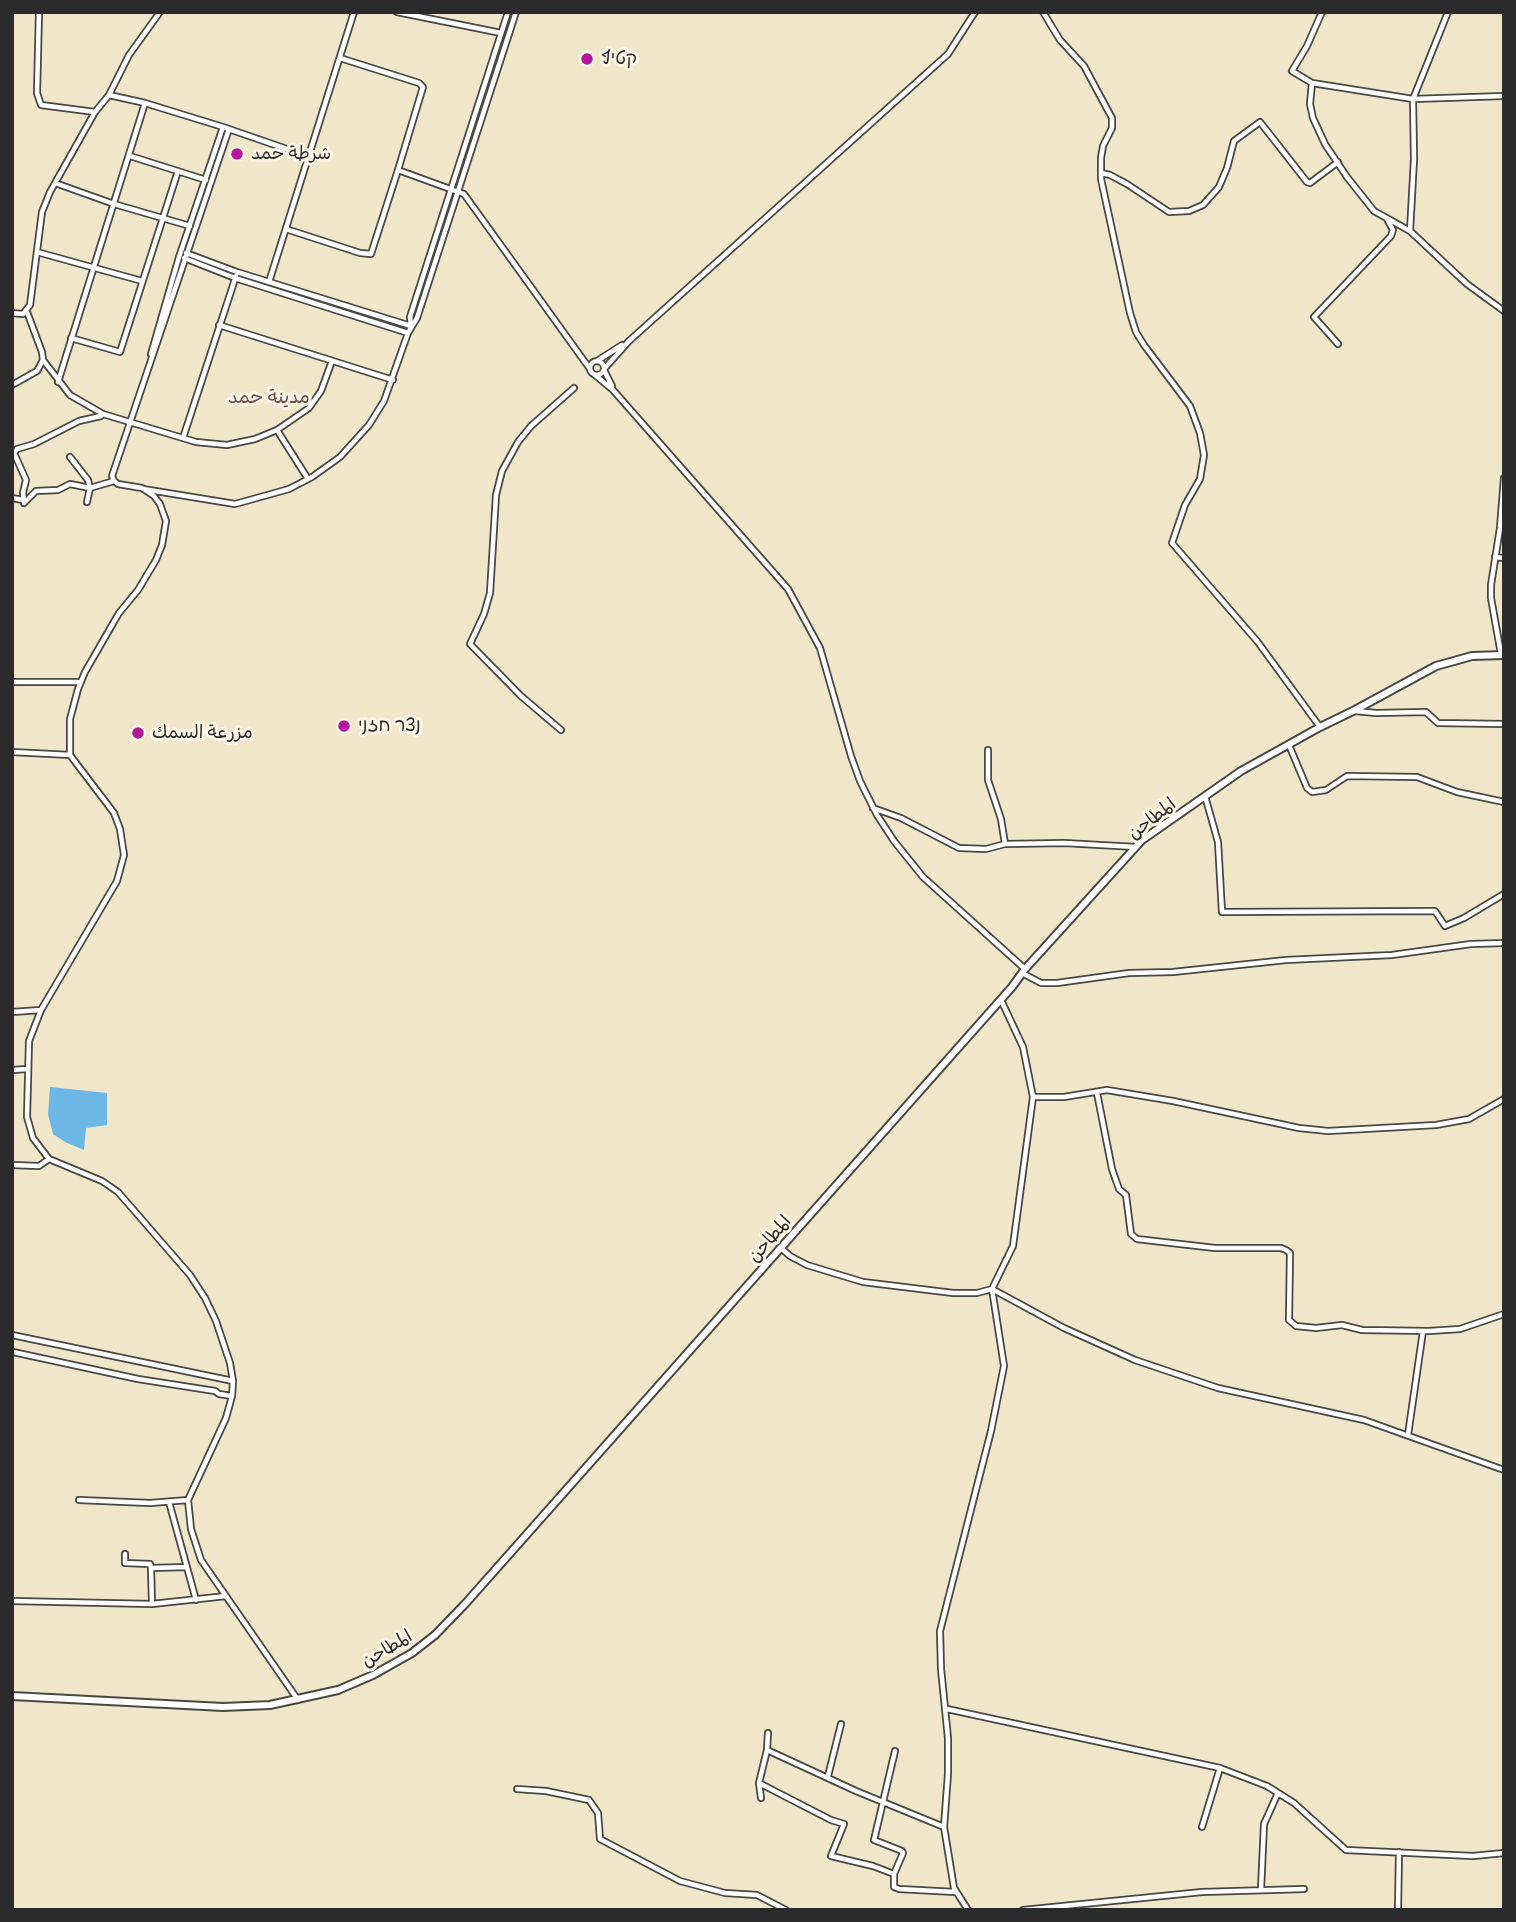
<!DOCTYPE html>
<html>
<head>
<meta charset="utf-8">
<style>
	body { margin:0 }
	#map { position:relative; width:1516px; height:1922px; overflow:hidden; background:#f0e7ca; font-family:Delius,sans-serif }
	canvas { display:block }
	.frame { position:absolute; inset:0; border:14px solid #2b2b2b; pointer-events:none }
</style>
</head>
<body>
<div id="map">
<canvas width="1516" height="1922"></canvas>
<div class="frame"></div>
</div>
<script>
const g = document.querySelector('canvas').getContext('2d');
g.lineJoin = 'round';
function paint(path, color) { g.fillStyle = color; g.fill(path, 'evenodd'); }
const shape = rows => new Path2D(rows.map(r => 'M' + r).join(''));
function stroke(path, color, width, dash) { g.strokeStyle = color; g.lineWidth = width; g.lineCap = dash ? 'butt' : 'round'; g.setLineDash(dash || []); g.stroke(path); }
function drawText(font, color, halo, rows, align = 'center') {
  g.font = font + ' Delius,"Playpen Sans Arabic","Playpen Sans Hebrew",sans-serif'; g.lineWidth = 6; g.setLineDash([]); g.textBaseline = 'middle'; g.strokeStyle = halo; g.fillStyle = color; for (const [text, x, y, turn = 0] of rows) {
    g.save(); g.translate(x, y); g.rotate((+turn || 0) * Math.PI / 180); g.textAlign = isNaN(turn) ? turn : align; if (halo) g.strokeText(text, 0, 0); g.fillText(text, 0, 0); g.restore();
  }
}
paint(shape([
	[50,1087,107,1093,107,1125,86,1128,84,1150,65,1142,53,1134,48,1114]
]), '#6db7e6');
const minor = shape([
	[39,12,37,93,41,105,95,112],
	[397,12,501,33],
	[1043,12,1060,40,1084,66,1112,118,1112,128,1103,146,1101,158,1101,179,1130,313,1136,332,1144,345,1190,406,1200,433,1204,455,1200,479,1185,505,1172,543,1257,641,1320,727],
	[1322,12,1307,46,1292,71,1312,83,1413,99,1504,96],
	[1448,12,1413,99,1414,159,1410,231,1467,284,1504,311],
	[1312,83,1310,104,1313,118,1325,144,1347,177,1374,211,1410,231],
	[109,95,145,103,223,127,310,157],
	[229,129,112,476,114,481,118,484,142,488,154,496,160,504,166,521,162,545,156,560,138,590,119,613,85,672,78,689,70,719,70,755,114,813,120,829,124,855,117,881,41,1010,29,1041,27,1117,33,1138,49,1159,102,1181,118,1192,190,1275,205,1298,216,1321,230,1363,233,1381,232,1396,226,1418,188,1500,191,1529,201,1560,298,1700],
	[130,156,206,180],
	[398,170,464,194,590,369],
	[1101,173,1110,175,1127,184,1169,212,1189,211,1203,205,1219,187,1227,168,1234,141,1260,122,1307,182,1310,183,1338,162],
	[55,183,114,204,190,226],
	[286,229,360,253,371,254,398,170,423,87,419,83,340,58],
	[37,252,142,281],
	[186,253,237,272,411,326],
	[184,258,235,278,408,333],
	[269,282,354,12],
	[12,313,23,314,30,305,42,212,50,192,95,112,109,95,129,55,160,12],
	[219,325,393,380],
	[411,325,410,317,508,12],
	[71,338,120,352,178,171],
	[1338,344,1314,317,1391,236,1393,230,1387,219],
	[151,354,179,257,223,127],
	[43,360,70,395,103,414,196,442,227,445,255,439,277,430,309,408,321,391,332,361],
	'590 368a7 7 0 1 1 14 0a7 7 0 1 1-14 0Z',
	[597,361,622,345],
	[604,369,629,341,948,54,975,12],
	[604,370,612,386],
	[595,375,613,390,788,589,820,648,851,756,860,781,877,815,894,841,923,877,1025,969],
	[58,382,145,103],
	[12,385,37,371,43,360,42,352,27,312],
	[277,430,308,479],
	[183,438,236,276],
	[70,457,88,480,90,488,87,502],
	[143,489,235,504,246,501,289,489,312,477,340,457,369,425,384,401,408,333,417,318,516,12],
	[12,498,23,500],
	[24,503,23,493,26,480,14,453,17,449,34,444,79,421,101,416,103,414],
	[24,503,36,491,58,490,70,484,90,488,114,481],
	[1495,557,1504,558],
	[1501,654,1491,598,1491,585,1500,528,1504,478],
	[12,682,80,682],
	[1355,711,1376,713,1426,712,1438,723,1504,724],
	[561,730,521,696,470,644,484,614,490,593,496,495,502,471,518,442,531,426,574,388],
	[1289,745,1307,788,1312,792,1326,790,1347,776,1417,777,1457,792,1504,802],
	[988,750,988,780,1001,819,1005,844,1064,843,1136,847],
	[12,752,70,755],
	[1205,796,1218,842,1222,912,1435,911,1445,926,1464,918,1504,894],
	[873,808,901,818,959,848,986,849,1005,844],
	[1022,973,1041,983,1057,983,1129,973,1173,972,1286,960,1392,955,1471,944,1504,943],
	[12,1012,41,1010],
	[12,1070,27,1069],
	[1097,1093,1112,1169,1119,1189,1126,1195,1131,1234,1137,1239,1180,1244,1215,1248,1281,1248,1286,1250,1290,1253,1289,1320,1296,1326,1316,1328,1342,1325,1362,1330,1429,1331,1460,1329,1504,1314],
	[1033,1097,1064,1097,1107,1090,1173,1101,1299,1128,1328,1131,1436,1125,1469,1119,1504,1099],
	[12,1165,39,1166,49,1159],
	[781,1248,790,1256,807,1265,863,1282,953,1293,977,1293,992,1289,1064,1328,1135,1360,1218,1388,1364,1420,1504,1470],
	[12,1335,233,1381],
	[13,1352,138,1379,215,1391,219,1394,232,1396],
	[1408,1435,1423,1331],
	[79,1500,150,1503,188,1500],
	[169,1502,196,1600],
	[125,1554,125,1563,150,1564,151,1568,187,1567],
	[151,1568,152,1604],
	[12,1601,152,1604,226,1596],
	[947,1709,1220,1768,1267,1786,1294,1803,1346,1850,1473,1856,1504,1853],
	[767,1750,856,1791,944,1827],
	[895,1751,874,1840,902,1851,903,1853,894,1874,894,1887,899,1889,955,1892],
	[828,1776,841,1724],
	[759,1783,831,1820,844,1824,831,1856,873,1866,894,1874],
	[517,1789,546,1791,589,1800,598,1813,600,1839,680,1881,725,1893,757,1895,786,1910],
	[761,1798,759,1783,767,1750,768,1733],
	[1202,1827,1220,1768],
	[1261,1889,1264,1824,1278,1793],
	[968,1910,954,1888,944,1827,948,1774,948,1738,941,1669,940,1631,991,1431,1004,1366,992,1289,1013,1246,1033,1097,1023,1047,1001,1000],
	[1023,1910,1202,1892,1304,1889],
	[1398,1910,1399,1852]
]);
const major = shape([
	[12,1696,223,1707,270,1705,338,1690,373,1675,412,1653,435,1635,465,1604,1012,987,1025,969,1142,840,1241,771,1320,727,1355,710,1436,666,1472,656,1504,655]
]);
stroke(minor, '#494743', 8);
stroke(major, '#494743', 10);
stroke(minor, '#fff', 4.5);
stroke(major, '#fff', 6);
for (const [x, y, r, color] of [
	[587,59,7,"#b5179e"],
	[237,154,7,"#b5179e"],
	[344,726,7,"#b5179e"],
	[138,733,7,"#b5179e"]
]) { const dot = new Path2D(); dot.arc(x, y, r, 0, 2 * Math.PI); g.fillStyle = color; g.fill(dot); stroke(dot, '#fcf5e5', 2.5); }
drawText('18px', '#2b2b2b', '#fcf5e5', [
	["קטיף",601,59],
	["شرطة حمد",251,154],
	["נצר חזני",358,726],
	["مزرعة السمك",152,733]
], 'left');
drawText('18px', '#2b2b2b', '#fcf5e5', [
	["المطاحن",1152,819,-38],
	["المطاحن",770,1239,-49],
	["المطاحن",387,1649,-31]
]);
drawText('19px', '#6d4f49', '#fcf5e5', [
	["مدينة حمد",269,398]
]);
</script>
</body>
</html>
